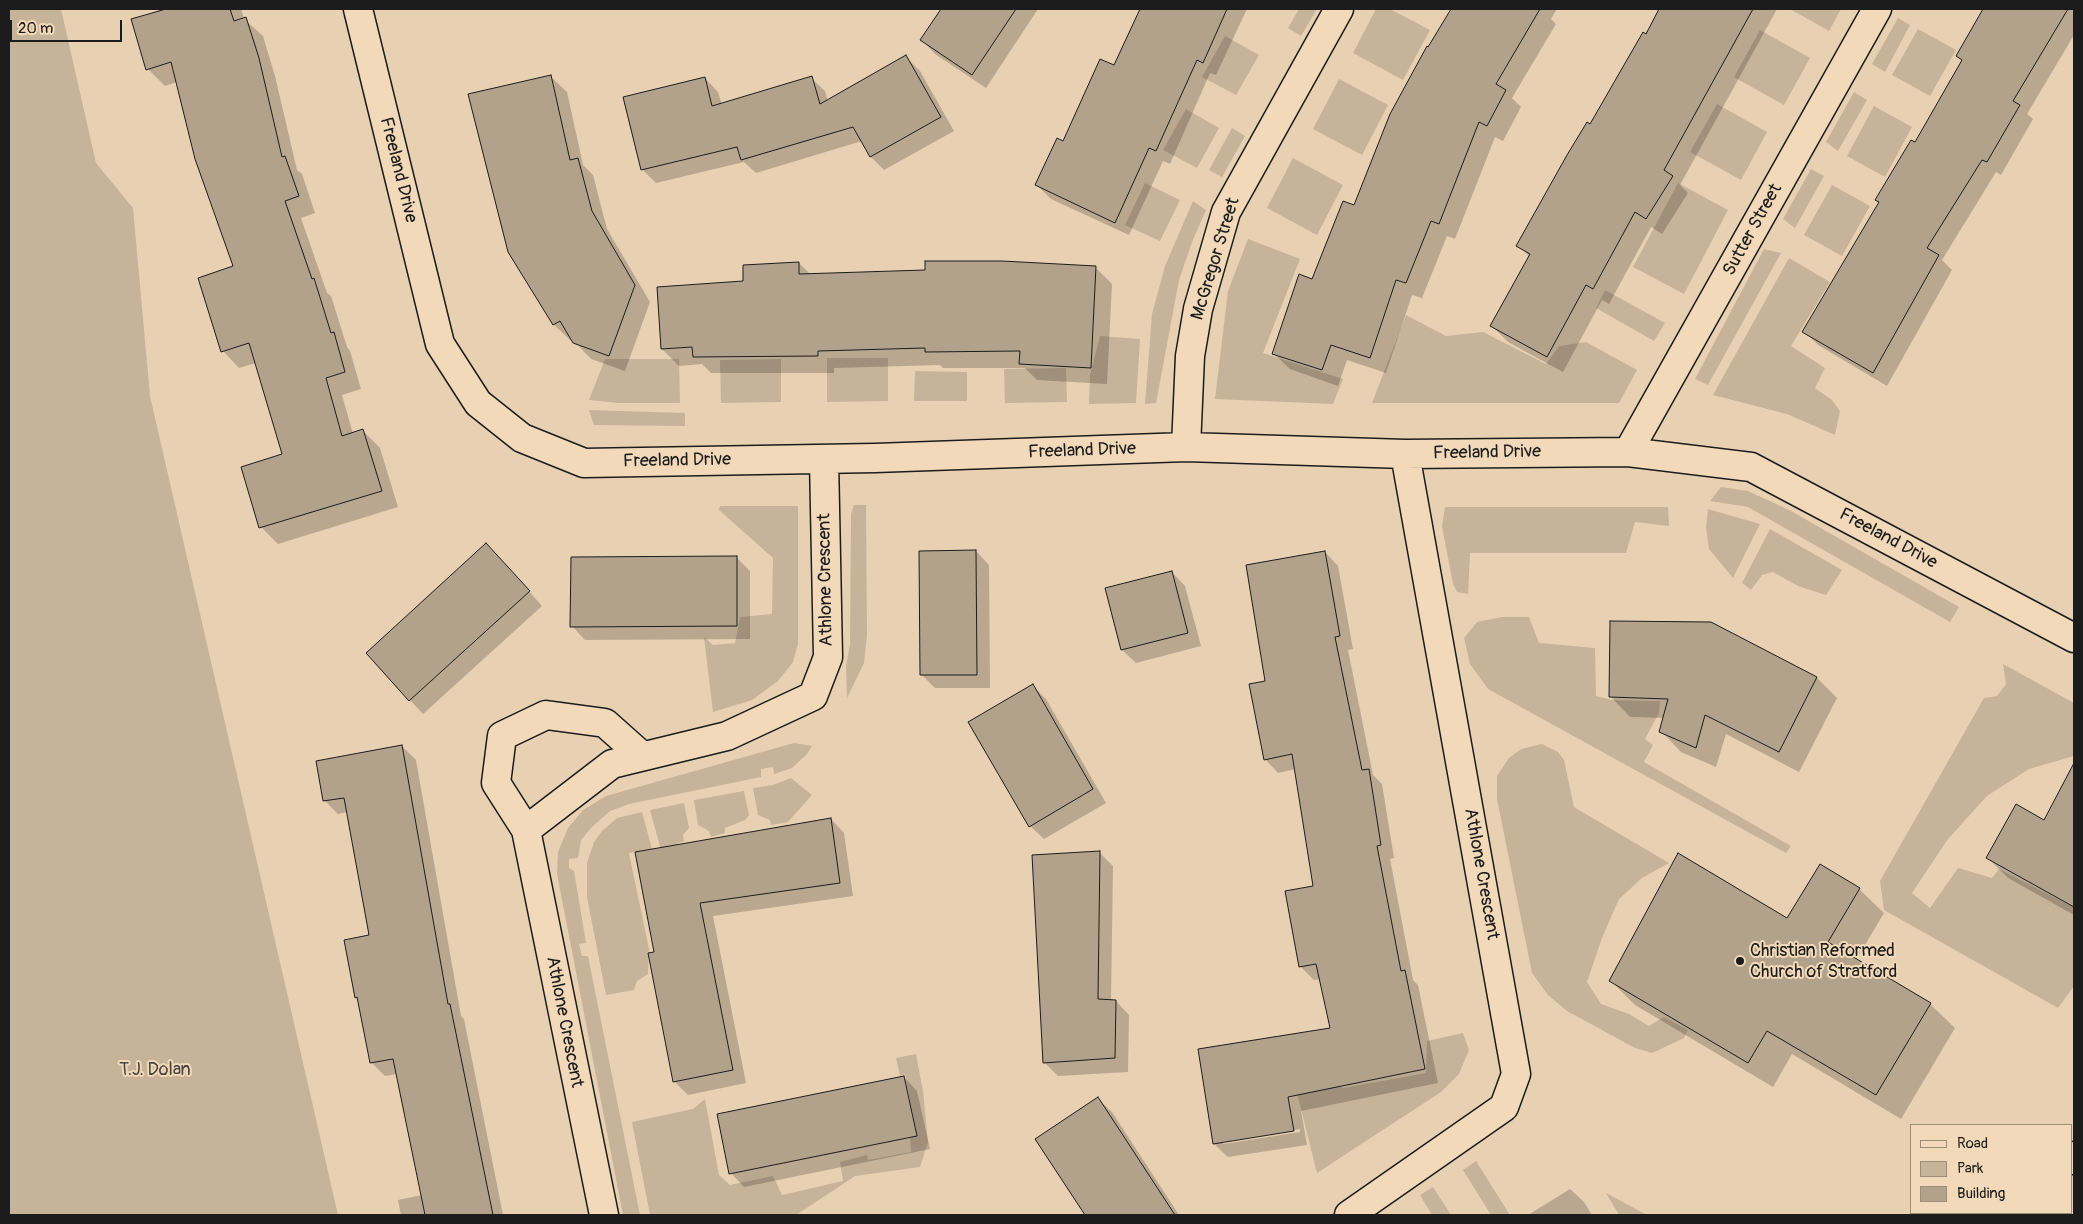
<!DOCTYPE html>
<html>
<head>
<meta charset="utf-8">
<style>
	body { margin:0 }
	#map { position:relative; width:2083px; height:1224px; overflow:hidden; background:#e8d1b3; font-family:Pangolin,sans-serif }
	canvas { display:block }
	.frame { position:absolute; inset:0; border:10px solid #1c1c1c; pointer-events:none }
	.legend { position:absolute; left:1910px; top:1124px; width:162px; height:90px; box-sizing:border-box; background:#f1d9b9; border:1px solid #9c8d7a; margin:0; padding:6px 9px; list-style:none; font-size:15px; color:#1c1c1c }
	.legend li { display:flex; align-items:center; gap:10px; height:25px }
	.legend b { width:25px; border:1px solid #9c8d7a }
	.scale { position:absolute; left:10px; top:20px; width:112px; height:22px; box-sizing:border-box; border:2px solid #1c1c1c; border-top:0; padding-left:6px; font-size:15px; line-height:18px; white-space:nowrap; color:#1c1c1c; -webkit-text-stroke:4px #f1d9b9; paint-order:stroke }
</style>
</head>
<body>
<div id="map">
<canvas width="2083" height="1224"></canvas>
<div class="frame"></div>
<ul class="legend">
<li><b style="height:6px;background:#f1d9b9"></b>Road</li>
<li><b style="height:14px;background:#c7b39a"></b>Park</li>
<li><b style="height:14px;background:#b2a18b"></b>Building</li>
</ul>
<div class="scale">20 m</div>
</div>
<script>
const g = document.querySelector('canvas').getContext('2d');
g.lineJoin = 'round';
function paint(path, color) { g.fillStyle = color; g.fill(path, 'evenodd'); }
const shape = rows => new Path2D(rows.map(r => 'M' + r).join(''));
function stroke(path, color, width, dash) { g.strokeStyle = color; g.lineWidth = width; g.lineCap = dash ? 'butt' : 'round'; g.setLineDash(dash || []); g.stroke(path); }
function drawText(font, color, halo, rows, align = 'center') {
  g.font = font + ' Pangolin,sans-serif'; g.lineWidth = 4; g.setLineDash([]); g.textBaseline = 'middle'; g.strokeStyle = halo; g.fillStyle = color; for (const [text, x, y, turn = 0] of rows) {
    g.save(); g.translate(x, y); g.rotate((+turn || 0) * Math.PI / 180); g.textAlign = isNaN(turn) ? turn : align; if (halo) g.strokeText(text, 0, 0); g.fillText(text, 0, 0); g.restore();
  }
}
paint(shape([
	[9,9,61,9,96,163,133,208,150,396,338,1215,9,1215],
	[1299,9,1317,9,1301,36,1288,28],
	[1376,9,1390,9,1430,30,1403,80,1353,53],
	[1790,9,1841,9,1829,31],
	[1898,18,1910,25,1885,72,1872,64],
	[1918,29,1956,50,1930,96,1892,75],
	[1760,30,1810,58,1784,105,1734,77],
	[1225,36,1259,55,1236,95,1202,77],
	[1339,79,1388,105,1362,155,1313,129],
	[1854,92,1867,100,1838,151,1826,142],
	[1717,104,1767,132,1741,180,1690,152],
	[1874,106,1912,127,1885,177,1847,156],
	[1186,109,1219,128,1197,168,1163,150],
	[1232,128,1245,136,1222,177,1209,170],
	[1293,158,1343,185,1317,235,1267,208],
	[1811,169,1824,176,1795,228,1783,219],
	[1145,183,1180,200,1160,241,1125,225],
	[1678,183,1728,210,1684,294,1633,267],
	[1832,185,1870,206,1842,256,1804,235],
	[1193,201,1206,210,1192,242,1179,280,1156,403,1145,404,1152,314,1165,266],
	[1248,239,1300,259,1263,353,1343,379,1333,404,1215,399,1228,291],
	[1764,249,1781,253,1708,385,1695,379],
	[1789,258,1830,282,1791,346,1825,368,1815,388,1832,400,1840,411,1835,435,1787,414,1713,395],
	[1605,290,1665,323,1654,341,1596,308],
	[1406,315,1446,336,1483,332,1546,364,1559,346,1586,342,1637,370,1619,403,1372,403],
	[1100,336,1140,339,1136,403,1089,404,1090,375],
	[827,358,888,358,888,401,827,402],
	[605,359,679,359,680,403,619,403,589,400],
	[781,359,781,402,721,403,720,360],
	[1066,368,1067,402,1005,403,1004,369],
	[915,371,967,372,967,401,914,401],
	[589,410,685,413,685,426,594,425],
	[1721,487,1748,491,1791,511,1959,607,1950,622,1748,507,1710,501],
	[854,505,866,505,867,635,864,663,847,698,846,667,850,644,851,514],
	[720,506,798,506,798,644,793,662,778,681,752,700,713,712,704,637,713,645,735,643,740,617,772,614,773,558,719,510],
	[1445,507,1668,507,1669,526,1635,522,1626,553,1470,553,1468,594,1457,592,1453,584,1442,526],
	[1708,509,1760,524,1733,578,1709,549,1706,527],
	[1770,529,1842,570,1826,595,1798,586,1773,572,1762,575,1751,590,1742,583],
	[1502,617,1529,617,1539,643,1595,648,1596,696,1612,700,1660,701,1659,713,1645,739,1653,745,1644,762,1791,846,1786,853,1488,689,1470,664,1464,638,1477,622],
	[2003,664,2074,703,2074,756,2029,769,1987,796,1948,839,1912,893,1930,908,1958,868,1992,878,1999,869,2071,906,2074,900,2074,986,2058,1008,1884,910,1880,881,1984,698,1997,696,2006,684],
	[794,743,812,746,807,754,792,768,774,774,773,767,761,769,761,777,629,804,610,811,592,827,581,840,578,858,569,859,569,868,574,871,586,943,579,944,582,956,588,956,640,1215,623,1215,557,874,558,852,568,828,583,810,606,796],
	[1542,744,1558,752,1564,760,1574,807,1669,863,1642,878,1619,899,1602,938,1587,982,1601,1004,1629,1014,1649,1026,1664,1017,1688,1030,1684,1038,1652,1053,1635,1048,1567,1011,1548,995,1532,973,1497,799,1497,776,1509,758,1521,749],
	[791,778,812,795,788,822,771,825,770,820,758,815,753,788,773,785],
	[744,791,749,815,745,820,725,828,725,833,711,837,709,831,698,825,694,800],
	[684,803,689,828,683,835,684,841,661,850,650,810],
	[642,812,652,849,629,853,649,949,648,974,637,981,634,990,606,995,587,897,587,863,594,842,602,831,617,818],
	[1463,1033,1469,1050,1459,1074,1441,1092,1317,1173,1290,1065,1343,1088,1426,1073,1427,1041],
	[916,1054,923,1091,928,1142,920,1167,855,1176,796,1215,650,1215,632,1122,693,1109,705,1099,719,1175,730,1185,773,1176,782,1195,843,1181,840,1162,867,1155,868,1160,911,1152,910,1138,917,1135,905,1074,900,1076,896,1058],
	[1476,1161,1510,1215,1491,1215,1463,1170],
	[1433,1187,1451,1215,1432,1215,1420,1195],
	[1606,1193,1647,1215,1619,1215]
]), '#c7b39a');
paint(shape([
	[159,9,241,9,244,19,263,36,275,76,297,170,302,174,315,213,301,218,327,293,331,296,347,347,350,351,361,389,342,395,353,434,363,431,380,448,398,507,278,544,261,527,284,455,256,363,239,368,223,351,235,267,177,82,165,86,148,69],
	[943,9,1038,9,986,88,935,54,922,40],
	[1141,9,1247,9,1216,75,1210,73,1170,164,1163,161,1129,235,1051,199,1037,185,1115,67],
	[1453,9,1557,9,1551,19,1556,24,1512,98,1521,107,1503,141,1495,137,1455,239,1447,236,1422,298,1412,295,1386,373,1347,360,1338,386,1290,369,1274,354,1355,207,1429,49],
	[1660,9,1777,9,1680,185,1688,193,1662,234,1651,227,1609,304,1602,300,1563,372,1508,342,1492,326,1530,257,1518,245],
	[1994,9,2074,9,2074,35,2027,114,2033,119,2001,175,1996,172,1942,260,1952,270,1887,386,1818,345,1804,331,1880,203,1876,200,1915,144,1963,61,1958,56,1985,25],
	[906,57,920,71,954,131,884,170,871,157,862,141,756,173,744,162,656,183,642,169,705,78,718,92,722,105,811,78,825,91,828,101],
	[550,76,567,92,583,165,593,175,607,229,650,302,625,371,591,359,572,339,570,340,554,325],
	[799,263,811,275,1095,267,1112,284,1107,384,1037,380,1025,368,943,368,940,365,834,368,834,373,711,373,702,364,679,366,662,349,744,282],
	[976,551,989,565,990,688,935,688,921,674],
	[1325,552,1338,566,1353,649,1348,650,1373,775,1382,784,1394,858,1390,859,1413,980,1418,985,1438,1083,1301,1111,1307,1145,1228,1157,1214,1144,1331,1029,1321,979,1314,980,1301,967,1315,887,1296,769,1278,773,1265,759,1267,682],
	[1300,1129,1300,1132,1223,1144,1223,1141],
	[736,557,750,571,750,639,585,640,572,626],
	[500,558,542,606,423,714,410,700],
	[1172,572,1185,586,1201,646,1136,663,1122,650],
	[1711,623,1817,678,1837,698,1799,772,1726,734,1716,767,1681,752,1661,731,1664,718,1630,717,1610,696],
	[1033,686,1046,699,1106,803,1044,839,1030,826],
	[402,746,416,760,461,1016,464,1019,503,1215,401,1215,398,1200,422,1195,397,1074,385,1076,371,1062,370,936,348,812,338,814,324,800],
	[2058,795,2074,804,2074,915,2008,878,1988,858,2044,821],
	[831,819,844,833,853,896,713,916,746,1083,688,1095,674,1081,656,953,636,853],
	[1099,852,1113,866,1111,1001,1116,1001,1129,1015,1128,1072,1058,1076,1044,1062],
	[1859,889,1884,913,1856,960,1930,1004,1955,1028,1901,1119,1792,1054,1773,1087,1635,1005,1611,981,1788,920],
	[904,1077,917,1091,930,1149,744,1187,731,1173],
	[1098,1099,1112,1112,1179,1215,1087,1215,1037,1139],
	[1570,1189,1584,1202,1592,1215,1528,1215]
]), '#0003');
const building = shape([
	[166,9,230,9,234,21,246,17,259,58,282,157,285,156,299,196,285,201,312,279,314,278,331,333,334,332,345,372,326,378,342,436,363,429,382,491,259,528,241,467,282,454,249,343,221,352,198,278,233,266,195,159,171,62,146,70,131,19,166,9],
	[941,9,1016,9,972,75,920,40,941,9],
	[1140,9,1227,9,1203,63,1197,60,1156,151,1149,148,1115,223,1035,185,1057,138,1063,141,1100,59,1114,65,1140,9],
	[1451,9,1540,9,1496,84,1506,90,1487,126,1479,122,1439,224,1431,221,1406,283,1396,280,1370,358,1331,345,1322,370,1272,354,1299,274,1312,279,1343,201,1354,205,1390,114,1427,46,1428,47,1451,9],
	[1659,9,1753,9,1664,170,1673,176,1646,219,1635,212,1593,289,1586,285,1547,357,1490,326,1530,254,1516,246,1567,155,1587,122,1590,124,1643,32,1646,34,1659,9],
	[1983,9,2068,9,2013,101,2020,105,1987,162,1982,160,1927,248,1939,255,1873,373,1802,332,1879,202,1875,200,1911,140,1915,142,1962,60,1956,56,1983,9],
	[906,55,941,117,870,157,853,127,741,160,737,147,641,170,623,97,705,77,712,106,812,76,820,104,906,55],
	[551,75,570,160,578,158,592,211,635,285,609,356,573,343,560,321,553,325,508,252,468,94,551,75],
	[925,261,1002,261,1096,266,1091,368,1019,364,1020,351,925,352,925,348,818,351,818,356,693,357,692,347,661,349,657,287,743,281,743,265,799,262,799,274,925,270,925,261],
	[486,543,530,591,409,701,366,653,486,543],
	[976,550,977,675,920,675,919,551,976,550],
	[1325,551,1340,636,1335,637,1362,770,1369,769,1381,845,1377,846,1401,971,1405,970,1425,1069,1288,1097,1294,1131,1213,1144,1198,1049,1330,1028,1316,964,1299,967,1285,891,1313,886,1292,754,1264,760,1249,684,1265,681,1246,565,1325,551],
	[737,556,737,626,570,627,571,557,737,556],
	[1172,571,1188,633,1121,650,1105,588,1172,571],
	[1610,621,1711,622,1817,677,1779,752,1705,715,1696,748,1659,732,1668,699,1609,697,1610,621],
	[1033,684,1093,789,1029,827,968,722,1033,684],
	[402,745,448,1004,450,1004,493,1215,425,1215,393,1059,370,1063,357,997,355,998,344,940,369,935,344,798,323,801,316,761,402,745],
	[2074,763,2074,907,1986,858,2016,804,2044,820,2074,763],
	[831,818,840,883,700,903,733,1070,673,1082,648,953,654,952,635,852,831,818],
	[1100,851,1098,999,1116,1000,1115,1058,1043,1063,1032,855,1100,851],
	[1678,853,1787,918,1820,864,1860,888,1828,942,1931,1003,1876,1095,1767,1031,1748,1063,1609,981,1678,853],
	[904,1076,917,1136,729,1174,717,1114,904,1076],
	[1098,1097,1175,1215,1085,1215,1035,1139,1098,1097]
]);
paint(building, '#b2a18b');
stroke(building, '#1c1c1c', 1);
const street = shape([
	[358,9,440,344,478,403,522,438,584,463,875,458,1186,447,1405,454,1628,452,1751,467,2074,638],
	[1186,447,1190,356,1198,309,1226,212,1339,9],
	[1628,452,1877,9],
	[526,830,496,783,502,736,546,715,598,722,605,723,642,756],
	[604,1215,526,830,612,764,727,736,813,696,828,657,824,459],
	[1349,1215,1504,1107,1516,1074,1405,454]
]);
const secondary = shape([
	[2072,1160,2074,1156],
	[2041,1215,2042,1213]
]);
stroke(street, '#1c1c1c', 31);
stroke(secondary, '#1c1c1c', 31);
stroke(street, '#f1d9b9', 28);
stroke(secondary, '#f1d9b9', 28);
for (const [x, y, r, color] of [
	[1740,961,5,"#1c1c1c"]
]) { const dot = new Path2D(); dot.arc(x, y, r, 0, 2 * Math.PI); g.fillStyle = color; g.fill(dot); stroke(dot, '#f1d9b9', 2); }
drawText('18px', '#1c1c1c', '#f1d9b9', [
	["Freeland Drive",398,170,76],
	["Sutter Street",1753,230,-61],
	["McGregor Street",1216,259,-73],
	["Freeland Drive",1082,451,-2],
	["Freeland Drive",1487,453,-1],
	["Freeland Drive",677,461,-1],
	["Freeland Drive",1888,539,28],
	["Athlone Crescent",826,580,-91],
	["Athlone Crescent",1481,874,80],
	["Athlone Crescent",564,1022,79]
]);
drawText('18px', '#1c1c1c', '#f1d9b9', [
	["Christian Reformed",1750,951],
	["Church of Stratford",1750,972]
], 'left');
drawText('18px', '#47423c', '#f1d9b9', [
	["T.J. Dolan",155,1070]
]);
</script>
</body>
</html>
